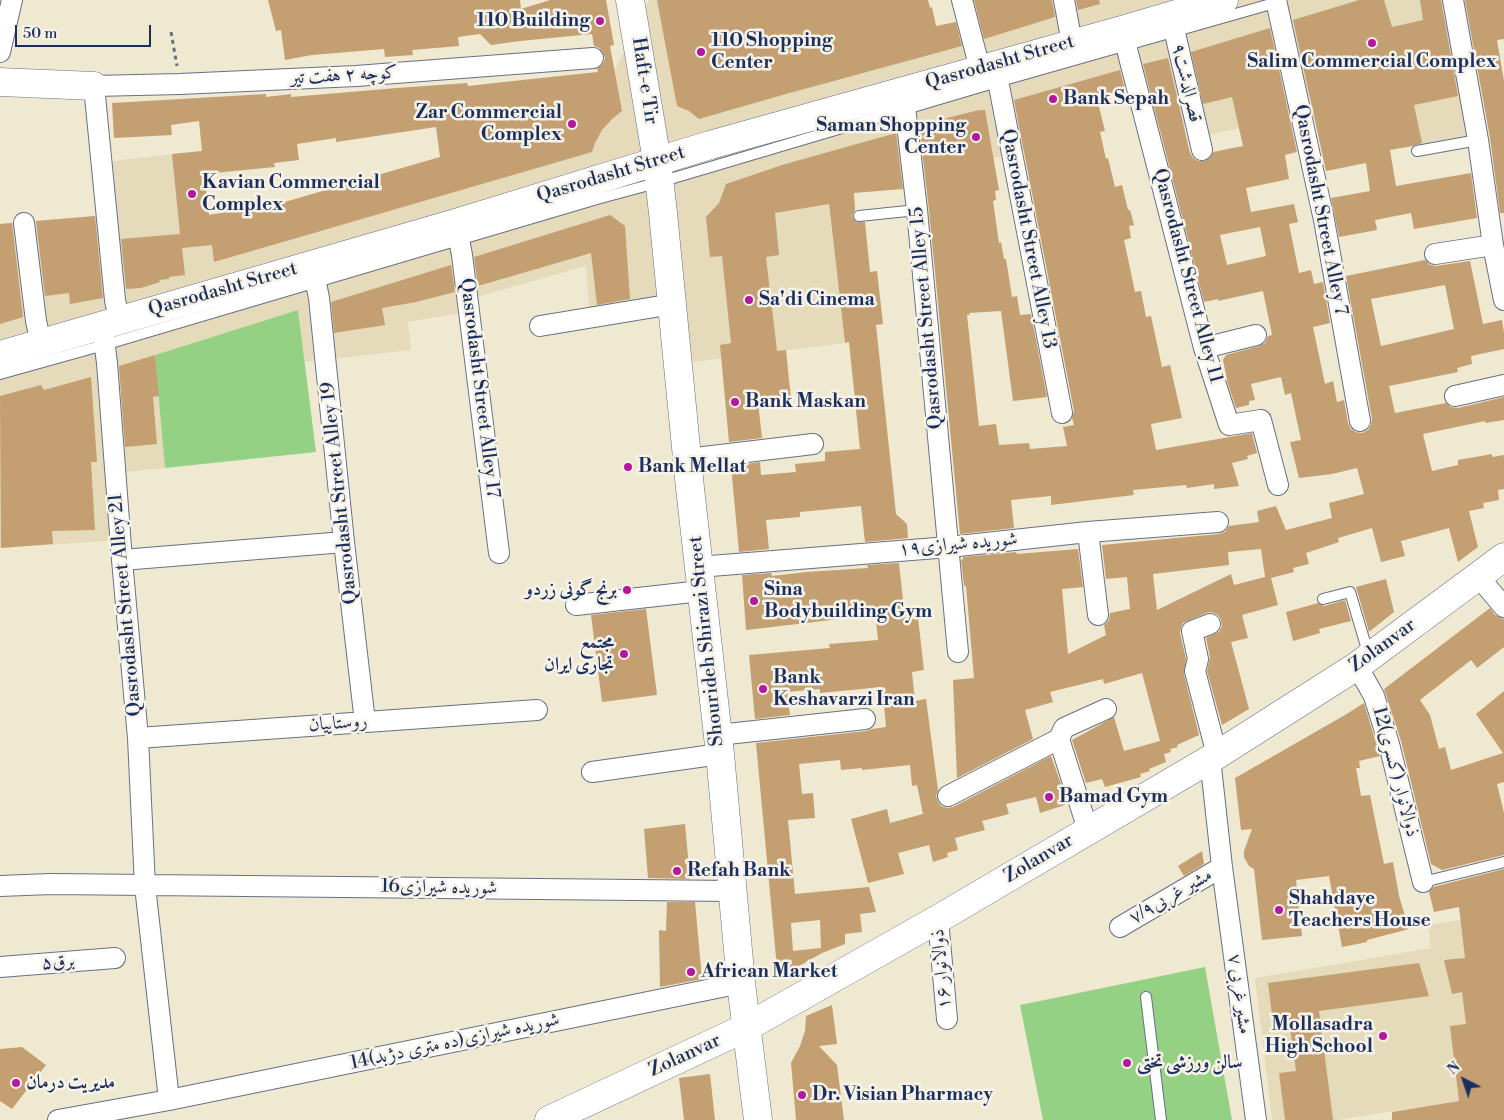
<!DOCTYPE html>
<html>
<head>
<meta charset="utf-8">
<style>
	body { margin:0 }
	#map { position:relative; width:1504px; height:1120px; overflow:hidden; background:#f0e9d1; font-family:"Libre Bodoni",serif }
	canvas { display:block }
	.north { position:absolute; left:1439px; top:1055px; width:50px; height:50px; -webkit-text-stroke:4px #f7f3e8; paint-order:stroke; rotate:319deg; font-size:14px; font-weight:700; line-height:20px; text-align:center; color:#1b2f5e }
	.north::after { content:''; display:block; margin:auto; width:18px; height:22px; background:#1b2f5e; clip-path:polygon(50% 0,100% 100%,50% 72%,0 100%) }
	.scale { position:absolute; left:15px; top:25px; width:136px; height:22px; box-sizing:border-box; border:2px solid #1b2f5e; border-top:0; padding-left:6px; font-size:15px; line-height:18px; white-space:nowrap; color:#1b2f5e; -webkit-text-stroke:4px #f7f3e8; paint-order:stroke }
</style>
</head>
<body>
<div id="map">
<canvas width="1504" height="1120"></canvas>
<div class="north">N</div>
<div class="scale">50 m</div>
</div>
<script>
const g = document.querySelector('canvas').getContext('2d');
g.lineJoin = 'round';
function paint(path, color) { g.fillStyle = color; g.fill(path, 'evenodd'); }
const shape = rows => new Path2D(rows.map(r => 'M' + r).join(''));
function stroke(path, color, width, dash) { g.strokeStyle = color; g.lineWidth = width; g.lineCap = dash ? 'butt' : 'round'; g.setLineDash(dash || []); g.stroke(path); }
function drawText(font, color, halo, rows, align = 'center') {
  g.font = font + ' "Libre Bodoni",Amiri,serif'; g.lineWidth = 5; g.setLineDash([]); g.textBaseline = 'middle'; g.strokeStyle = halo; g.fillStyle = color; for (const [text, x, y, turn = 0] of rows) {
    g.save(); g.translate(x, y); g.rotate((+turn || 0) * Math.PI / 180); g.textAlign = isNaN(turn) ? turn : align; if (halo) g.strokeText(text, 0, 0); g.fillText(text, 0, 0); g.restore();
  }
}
paint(shape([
	[649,0,888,0,939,40,964,39,953,0,1504,0,1504,39,1467,46,1473,135,1405,148,1392,91,1356,84,1292,101,1286,117,1205,136,1201,119,1155,130,1128,89,1068,110,1066,139,954,169,974,249,912,256,900,163,826,170,829,210,845,343,676,364,668,306,590,317,586,266,463,301,465,312,408,322,411,350,305,362,298,310,156,355,165,468,114,473,122,540,0,548,0,224,96,216,103,162,202,151,209,214,271,206,478,146,504,82,615,70],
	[1504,913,1504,1094,1337,1120,1272,1120,1255,978,1431,948,1428,925]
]), '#e5dbba');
paint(shape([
	[298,310,316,452,165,468,155,355],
	[1205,967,1232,1120,1043,1120,1020,1005]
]), '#95d185');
paint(shape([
	[268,0,520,0,521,9,550,0,606,0,614,45,610,46,622,111,612,119,602,130,595,143,592,152,214,262,212,245,182,248,185,275,169,277,169,279,159,280,160,282,141,288,126,289,121,239,180,234,172,154,202,151,199,121,171,125,172,135,114,138,112,103,266,94,266,97,291,94,291,97,397,88,467,83,468,86,504,82,598,72,597,69,603,64,605,58,602,51,599,48,594,46,592,34,520,41,491,45,480,34,458,37,459,46,412,50,413,55,385,57,384,49,312,55,285,60,281,30,276,31],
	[436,127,440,157,271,206,209,215,204,174,275,167,274,163,299,160,297,144,336,138,336,142],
	[657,0,928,0,930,8,932,7,936,26,956,22,962,46,786,94,699,119,689,111,677,106],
	[974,0,1052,0,1055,17,984,39],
	[1076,0,1099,0,1100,4,1078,10],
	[1359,0,1384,0,1392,27,1423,20,1420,0,1441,0,1458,96,1414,105,1422,143,1412,146,1390,150,1396,186,1471,173,1477,218,1414,229,1411,213,1375,220,1377,230,1339,237,1331,198,1370,191,1366,163,1326,171,1293,20],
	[1465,0,1504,0,1504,39,1497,40,1504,81,1504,213,1500,213,1490,138],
	[1270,28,1297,152,1285,155,1289,179,1246,188,1251,212,1294,204,1298,222,1289,224,1299,273,1311,270,1314,284,1323,282,1330,323,1313,327,1325,384,1333,381,1337,402,1344,400,1348,423,1351,429,1356,432,1362,433,1368,430,1371,425,1372,419,1346,276,1425,260,1430,265,1436,266,1470,261,1483,324,1502,320,1504,333,1504,349,1471,356,1472,364,1457,368,1458,372,1389,386,1395,413,1446,403,1451,407,1458,408,1504,397,1504,420,1485,423,1485,421,1423,434,1432,471,1458,465,1458,460,1492,454,1492,457,1504,455,1504,489,1498,490,1499,500,1483,503,1484,508,1469,511,1478,547,1458,562,1449,528,1401,541,1405,556,1381,562,1372,528,1338,538,1339,542,1306,553,1309,564,1293,568,1294,572,1271,578,1278,605,1242,615,1248,638,1231,642,1249,709,1222,725,1207,671,1210,657,1206,638,1219,632,1222,626,1221,620,1218,615,1211,612,1206,613,1183,623,1181,628,1180,633,1186,659,1184,674,1199,735,1177,745,1178,747,1170,749,1171,752,1164,754,1166,762,1149,769,1150,771,1140,774,1141,777,1105,787,1102,779,1086,783,1072,740,1114,717,1124,751,1160,741,1142,673,1104,684,1103,679,1050,692,1053,702,1025,710,1033,739,957,778,953,680,974,678,966,586,964,586,961,560,963,559,963,557,1016,552,1017,554,1078,549,1083,587,1062,589,1068,654,1106,635,1104,625,1109,620,1110,613,1130,609,1127,577,1106,579,1102,545,1219,534,1225,532,1229,526,1259,522,1257,511,1276,506,1286,530,1332,518,1329,503,1364,494,1357,468,1332,474,1299,478,1290,442,1301,440,1291,393,1285,395,1281,377,1251,384,1255,400,1249,401,1249,405,1236,408,1228,384,1223,360,1226,355,1259,346,1265,343,1268,336,1272,335,1263,291,1218,301,1218,299,1204,302,1143,64,1168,58,1190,153,1193,158,1198,161,1205,161,1210,158,1213,152,1243,146,1232,97,1203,104,1191,52],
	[1260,227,1266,256,1227,265,1220,235],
	[1445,285,1454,329,1381,346,1371,299],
	[1261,549,1265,577,1234,585,1231,574,1157,610,1153,574,1229,565,1228,552],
	[1120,70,1125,90,1097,99,1105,131,1100,132,1106,159,1108,158,1115,187,1122,185,1128,210,1130,210,1134,225,1129,226,1131,238,1124,240,1135,292,1141,291,1146,317,1151,316,1162,367,1170,365,1182,418,1151,424,1156,450,1252,433,1257,453,1247,456,1248,459,1232,463,1239,486,1214,489,1214,484,1187,488,1186,485,1133,490,1134,495,1051,505,1051,496,1011,500,1014,528,960,534,929,209,919,125,979,110,985,110,999,190,995,191,996,200,993,201,999,243,1001,242,1004,259,1006,259,1012,297,1017,296,1020,315,1031,314,1047,397,1013,401,1001,311,969,313,970,315,967,315,979,426,996,424,999,445,1029,443,1030,449,1067,446,1063,427,1074,425,1072,418,1074,411,1014,100],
	[896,133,903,189,854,193,855,210,852,216,856,222,865,222,870,272,877,271,883,324,876,325,896,514,907,524,908,538,865,542,861,506,800,512,800,517,766,520,769,549,739,552,731,466,760,462,761,475,796,472,795,464,825,461,825,452,860,449,849,342,845,343,829,204,775,213,779,255,766,257,777,351,786,350,791,399,758,402,762,438,729,442,720,345,731,343,722,256,710,257,706,217,719,203,726,184,782,165],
	[610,215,625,226,630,299,597,305,591,253,478,286,474,257],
	[95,216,103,298,70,304,69,293,45,296,36,221],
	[12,223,23,317,0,324,0,224],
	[451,265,455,292,416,302,382,308,385,325,334,333,331,302],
	[155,355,159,396,153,397,157,444,125,447,119,366],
	[91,377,97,462,91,462,95,530,52,531,53,544,1,548,0,396,41,385,44,390],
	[899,563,905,619,918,618,924,670,912,672,915,701,926,699,938,790,936,796,938,802,941,806,947,808,953,807,1051,756,1063,790,1061,791,1065,805,1040,813,1036,797,1006,804,1009,814,982,821,985,830,955,838,958,850,947,853,948,857,933,862,929,845,898,853,904,874,868,883,851,819,887,809,890,823,923,814,917,785,912,786,910,765,862,770,862,768,841,770,840,760,799,764,802,794,813,793,815,818,788,820,795,894,869,887,876,912,860,914,862,932,845,934,845,944,822,953,787,973,783,967,777,968,756,743,866,731,872,729,886,727,884,704,882,687,820,693,820,689,787,692,790,715,755,719,749,655,830,648,829,644,878,640,875,612,840,616,840,619,746,630,742,575,771,573,772,576,807,572,868,568,867,565],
	[820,920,821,948,793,951,791,923],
	[1386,579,1394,612,1369,632,1356,587],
	[1345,600,1351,621,1319,629,1320,633,1293,641,1286,612,1318,603,1324,606],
	[1490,608,1495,615,1504,619,1504,647,1477,668,1471,660,1420,700,1430,715,1439,749,1445,747,1451,770,1503,753,1476,714,1504,691,1504,782,1497,784,1504,813,1504,855,1442,870,1431,864,1401,741,1384,689],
	[646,609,657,695,602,702,591,615],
	[1364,703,1380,756,1359,761,1360,768,1356,768,1361,796,1370,795,1384,864,1393,862,1399,896,1409,929,1367,940,1367,942,1342,947,1329,876,1296,880,1302,936,1262,940,1254,869,1249,866,1244,857,1244,851,1252,829,1241,830,1235,778,1345,715],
	[685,824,690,879,648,878,644,829],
	[1202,851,1204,864,1184,876,1178,866],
	[1504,869,1504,1120,1392,1120,1392,1112,1459,1101,1450,1026,1466,1024,1462,992,1452,994,1444,960,1465,958,1459,907,1434,912,1429,892,1433,887],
	[667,902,695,902,702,979,660,987,659,930,666,931],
	[1419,963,1429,996,1319,1011,1333,1120,1285,1120,1279,1073,1296,1071,1290,1028,1274,1030,1268,983],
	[832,1005,837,1044,819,1046,837,1065,844,1120,796,1120,791,1063,800,1046,805,1031,806,1016],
	[22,1047,46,1065,12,1109,0,1101,0,1049],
	[710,1074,715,1120,684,1120,679,1078]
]), '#c39f71');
const lane = shape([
	[1417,151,1478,140],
	[859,216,917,210],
	[0,374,104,345,597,199,660,182,997,82,1278,2],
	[1323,599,1350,592,1369,656],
	[1423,882,1504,862],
	[1146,997,1161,1120]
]);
const street = shape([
	[962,0,980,69],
	[1064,0,1072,43],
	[1276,0,1324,220,1360,421],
	[1453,0,1478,140,1493,245,1504,300],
	[1171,16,1202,150],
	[1122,30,1204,348,1229,425,1261,420,1278,485],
	[0,52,12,0],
	[995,65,1062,413],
	[903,90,917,210,958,652],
	[24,223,36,321,41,343],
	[456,223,462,255,499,553],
	[1435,254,1493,245],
	[312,264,319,298,344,542,365,722],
	[119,320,115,300,94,86,180,84,356,76,593,58],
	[102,325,107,363,122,560,138,738,145,886,169,1100],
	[540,326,673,304],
	[1204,348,1256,335],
	[1455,396,1504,385],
	[687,459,813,444],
	[1088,532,1098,615],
	[122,560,344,542],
	[698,567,949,547,1088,532,1218,522],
	[1478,576,1504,607],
	[576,605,701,591],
	[1210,624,1192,631,1198,659,1195,671,1217,755],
	[1357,666,1374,696,1389,744,1423,882],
	[718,735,865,719],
	[138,738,537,710],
	[1059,739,1088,830],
	[1210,758,1222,867,1256,1120],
	[592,772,720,754],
	[948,796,1059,739,1064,728,1106,709],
	[0,886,51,884,733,891],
	[938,919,947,1019],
	[1120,927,1222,867],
	[0,967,115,958],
	[58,1120,169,1100,741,983]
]);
const secondary = shape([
	[630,0,657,161,663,213,690,488,720,754,741,983,758,1120],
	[0,82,94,86],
	[0,355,456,223,710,145,1122,30,1224,0],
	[549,1120,747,1027,938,919,1217,755,1357,666,1504,557]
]);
stroke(lane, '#667086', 12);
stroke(street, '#667086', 22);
stroke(secondary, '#667086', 29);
stroke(shape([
	[171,32,177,66]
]), '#667086', 3, [4, 4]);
stroke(lane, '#fff', 10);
stroke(street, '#fff', 20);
stroke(secondary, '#fff', 28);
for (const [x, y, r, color] of [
	[600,21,5,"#b5179e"],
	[1372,43,5,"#b5179e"],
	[701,52,5,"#b5179e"],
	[1053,99,5,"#b5179e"],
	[572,124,5,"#b5179e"],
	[976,137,5,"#b5179e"],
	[192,194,5,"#b5179e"],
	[749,300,5,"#b5179e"],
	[735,402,5,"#b5179e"],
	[628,467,5,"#b5179e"],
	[627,590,5,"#b5179e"],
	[754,601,5,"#b5179e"],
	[624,654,5,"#b5179e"],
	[763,689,5,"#b5179e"],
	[1049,797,5,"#b5179e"],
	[677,871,5,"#b5179e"],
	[1279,910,5,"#b5179e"],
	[691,972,5,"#b5179e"],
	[1383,1036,5,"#b5179e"],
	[1127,1063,5,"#b5179e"],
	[16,1083,5,"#b5179e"],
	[802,1095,5,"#b5179e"]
]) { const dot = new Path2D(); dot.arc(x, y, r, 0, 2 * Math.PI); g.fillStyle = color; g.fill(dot); stroke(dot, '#f7f3e8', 2); }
drawText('bold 19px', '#1b2f5e', '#f7f3e8', [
	["110 Building",590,21,"right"],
	["110 Shopping",711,41],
	["Center",711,63],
	["Salim Commercial Complex",1372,62,"center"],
	["Bank Sepah",1063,99],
	["Zar Commercial",562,113,"right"],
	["Complex",562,135,"right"],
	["Saman Shopping",966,126,"right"],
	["Center",966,148,"right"],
	["Kavian Commercial",202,183],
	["Complex",202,205],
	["Sa'di Cinema",759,300],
	["Bank Maskan",745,402],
	["Bank Mellat",638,467],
	["برنج گونی زردو",617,590,"right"],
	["Sina",764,590],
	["Bodybuilding Gym",764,612],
	["مجتمع",614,643,"right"],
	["تجاری ایران",614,665,"right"],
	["Bank",773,678],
	["Keshavarzi Iran",773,700],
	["Bamad Gym",1059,797],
	["Refah Bank",687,871],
	["Shahdaye",1289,899],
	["Teachers House",1289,921],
	["African Market",701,972],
	["Mollasadra",1373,1025,"right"],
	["High School",1373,1047,"right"],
	["سالن ورزشی تختی",1137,1063],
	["مدیریت درمان",26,1083],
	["Dr. Visian Pharmacy",812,1095]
], 'left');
drawText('19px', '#1b2f5e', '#f7f3e8', [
	["Qasrodasht Street",1000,63,-16],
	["کوچه ۲ هفت تیر",344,76,-3],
	["Haft-e Tir",644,81,81],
	["قصرالدشت۹",1186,83,77],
	["Qasrodasht Street",611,175,-17],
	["Qasrodasht Street Alley 7",1320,210,79],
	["Qasrodasht Street Alley 13",1028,239,79],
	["Qasrodasht Street Alley 11",1187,276,75],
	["Qasrodasht Street",223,290,-16],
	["Qasrodasht Street Alley 15",927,318,-95],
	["Qasrodasht Street Alley 17",479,388,83],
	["Qasrodasht Street Alley 19",340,493,-96],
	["شوریده شیرازی۱۹",958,545,-5],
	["Qasrodasht Street Alley 21",126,605,-95],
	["Shourideh Shirazi Street",707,641,-96],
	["Zolanvar",1383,646,-36],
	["روستاییان",338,724,-4],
	["12ذوالانوار (کسری)",1395,772,75],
	["Zolanvar",1039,859,-31],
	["شوریده شیرازی16",439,888,1],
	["۷/۹مشیر غربی",1171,897,-30],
	["برق۵",58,963,-4],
	["ذوالانوار ۱۶",942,969,-95],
	["مشیر غربی ۷",1239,994,82],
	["14شوریده شیرازی(ده متری دژبد)",455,1042,-12],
	["Zolanvar",685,1056,-25]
]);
</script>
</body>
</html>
